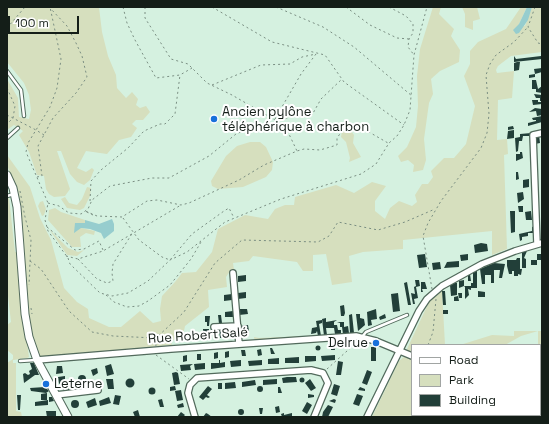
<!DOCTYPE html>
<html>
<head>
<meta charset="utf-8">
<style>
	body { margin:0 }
	#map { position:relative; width:549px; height:424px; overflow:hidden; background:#d5f1e0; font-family:"Space Grotesk",sans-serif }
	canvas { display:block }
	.frame { position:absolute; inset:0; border:8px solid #141e18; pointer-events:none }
	.legend { position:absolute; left:411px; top:344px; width:130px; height:72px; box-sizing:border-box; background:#fff; border:1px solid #a1a5a3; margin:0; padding:5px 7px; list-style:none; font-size:12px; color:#141e18 }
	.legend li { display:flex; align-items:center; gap:8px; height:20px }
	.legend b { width:20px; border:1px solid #a1a5a3 }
	.scale { position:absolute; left:8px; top:16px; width:71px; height:18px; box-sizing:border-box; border:2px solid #141e18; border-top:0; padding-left:5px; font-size:12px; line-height:14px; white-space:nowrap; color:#141e18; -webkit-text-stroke:3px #fff; paint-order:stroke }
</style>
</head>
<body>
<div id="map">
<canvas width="549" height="424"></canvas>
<div class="frame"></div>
<ul class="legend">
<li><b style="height:5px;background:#fff"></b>Road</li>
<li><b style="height:11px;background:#d6dfbe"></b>Park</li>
<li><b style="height:11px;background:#223f39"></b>Building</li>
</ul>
<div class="scale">100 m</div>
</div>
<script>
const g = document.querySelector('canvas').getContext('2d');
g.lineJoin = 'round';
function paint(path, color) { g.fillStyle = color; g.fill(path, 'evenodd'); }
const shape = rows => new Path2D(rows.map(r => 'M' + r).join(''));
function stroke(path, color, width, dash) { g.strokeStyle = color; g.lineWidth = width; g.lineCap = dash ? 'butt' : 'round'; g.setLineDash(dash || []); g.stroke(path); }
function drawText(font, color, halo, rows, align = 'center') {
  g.font = font + ' "Space Grotesk",sans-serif'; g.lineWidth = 4; g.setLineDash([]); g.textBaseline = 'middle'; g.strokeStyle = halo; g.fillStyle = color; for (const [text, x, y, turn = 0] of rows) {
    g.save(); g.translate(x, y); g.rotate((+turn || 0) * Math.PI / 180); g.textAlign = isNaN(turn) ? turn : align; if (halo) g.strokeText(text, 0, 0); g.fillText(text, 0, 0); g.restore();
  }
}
paint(shape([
	[7,7,99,7,102,32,108,56,116,75,117,88,126,98,132,92,138,99,136,105,140,108,146,106,150,112,143,120,136,120,132,124,137,128,131,137,119,140,107,154,86,151,77,168,86,172,92,168,94,170,90,180,84,185,77,182,70,174,61,151,57,151,70,189,65,196,54,197,49,194,46,189,44,176,37,175,29,152,19,135,23,131,14,125,7,130,7,79,18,98,19,117,29,119,31,110,29,95,24,83,7,62],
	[433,7,441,7,439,14,454,29,451,36,460,50,459,62,440,71,431,79,433,94,429,103,424,139,426,160,423,170,413,172,414,165,408,160,401,162,398,156,407,147,416,127,418,106,417,76,420,49],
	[462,7,477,7,480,19,473,21,473,30,465,27,465,14],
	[521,7,527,7,519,24,525,26,532,7,542,7,542,52,511,56,498,66,496,70,497,73,514,71,512,98,498,100,497,140,507,139,508,154,504,155,507,249,492,255,492,231,403,240,403,249,363,252,349,256,352,282,332,285,326,254,313,255,313,271,303,271,297,262,253,256,249,261,233,263,234,270,230,271,226,277,227,287,208,290,209,307,185,326,184,331,171,342,172,345,40,357,37,355,27,343,29,357,27,358,13,360,13,363,16,363,16,411,21,412,22,417,7,417,7,363,13,359,13,355,7,350,7,325,11,322,7,287,7,199,9,198,15,252,22,251,18,194,7,165,7,155,30,187,40,218,51,240,64,288,77,302,88,309,89,318,109,327,121,327,140,311,153,323,161,321,160,309,162,296,175,282,182,273,196,272,212,252,218,229,245,215,268,219,275,209,285,205,294,205,295,197,336,185,354,193,372,182,386,186,375,201,375,211,385,219,390,208,399,201,412,206,417,202,415,195,422,184,428,184,433,177,431,171,444,158,454,158,466,144,475,106,464,76,470,64,470,51,478,42,506,29],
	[342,131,351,131,354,135,353,143,361,157,349,162,350,158,346,142,341,137],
	[250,142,260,142,266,147,273,162,272,170,266,177,243,187,218,189,212,186,211,181,226,156,237,146],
	[87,187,91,188,90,196,84,208,80,210,67,208,61,199,65,197,69,203,77,205,82,199],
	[43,201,46,209,44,215,42,216,38,206,40,202],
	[55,208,61,212,85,220,85,223,81,228,95,231,94,235,86,233,80,237,81,247,72,247,48,220,49,210],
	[49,229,68,248,78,252,84,250,77,256,67,255],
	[442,290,445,345,412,345,412,353,408,351,407,349,429,302],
	[514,331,542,331,542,412,540,411,540,345,538,345,538,331,521,336,505,345,460,345,492,335,514,336],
	[308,336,308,338,255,342,254,337,259,338],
	[405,356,412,359,412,415,503,415,506,417,372,417,399,361]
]), '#d6dfbe');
paint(shape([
	[527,7,532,7,528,20,519,33,516,34,513,30,519,24],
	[112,219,114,224,114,231,104,239,101,233,90,229,81,228,74,233,75,223,85,223,85,220,99,224]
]), '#96cdce');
paint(shape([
	[514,56,516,59,541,56,542,59,514,62],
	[517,62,520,62,519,70,514,71,514,63],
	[542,68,542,72,535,74,534,69],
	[535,74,535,77,529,78,529,75],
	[532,80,536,80,538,89,542,86,542,93,536,92,536,89,532,89],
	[534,94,542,95,542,101,540,101,540,98,536,98],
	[532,100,538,100,538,102,542,102,542,104,533,105],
	[535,108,542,109,542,115,537,116,536,111,529,112],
	[542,116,542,122,528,126,528,123,536,121,536,120,533,120,532,118],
	[513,126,514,129,508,130,508,127],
	[514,130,514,138,507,139,508,131],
	[531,133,531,136,523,136,522,141,519,141,518,151,516,152,515,138,520,137,520,134],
	[535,135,539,135,540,143,535,144],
	[520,152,522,152,523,158,516,161,516,154,520,154],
	[516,172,518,172,519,179,516,180],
	[529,179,529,187,523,188,523,180],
	[523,192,524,199,518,203,517,193],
	[518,206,523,206,523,212,519,212],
	[510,211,515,211,515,232,511,233],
	[531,211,532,220,526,220,525,212],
	[535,226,536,233,528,233,528,236,522,237,522,240,520,241,519,234,532,231,532,227],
	[481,243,487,244,488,251,475,253,474,245],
	[527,251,524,258,526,259,526,268,522,268,522,252],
	[425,254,427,267,419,268,417,255],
	[468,254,468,260,461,261,460,255],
	[537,254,542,254,542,260,537,260],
	[517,258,520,258,520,269,522,269,521,275,518,274,518,276,514,276,514,271,512,271,512,274,509,274,507,266,507,260,516,260],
	[531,260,537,260,537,265,531,265],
	[459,261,459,267,444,268,447,262],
	[440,262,441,269,433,270,432,263],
	[494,263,505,264,502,278,499,278,500,270,494,270,494,283,491,283,491,275,485,275,485,284,482,284,480,269],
	[477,270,477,288,471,288,471,290,468,289,469,295,465,299,465,287,464,286,459,288,459,281,464,280,464,286,471,286,471,283,473,283,473,272],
	[470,274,471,281,468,281,468,275],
	[246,275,246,281,238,282,238,276],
	[415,280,419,280,420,286,416,287,418,298,414,299,415,304,413,304,411,293,415,294,414,287,416,286],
	[407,282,411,305,408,305,404,283],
	[421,282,425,282,427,289,422,289,423,292,421,292],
	[453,282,457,283,457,295,451,296,450,285],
	[442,291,445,291,446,305,443,305],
	[478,291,485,292,485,297,478,297],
	[246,292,246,298,238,299,238,293],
	[398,293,400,311,393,312,391,294],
	[458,293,462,293,462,298,459,298],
	[232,294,232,300,224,301,224,295],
	[458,296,459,301,454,301,454,297],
	[344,305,345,313,344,316,341,316,340,306],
	[239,309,247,309,248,314,239,315],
	[376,309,377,319,371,320,372,325,368,326,367,312],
	[443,310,448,310,448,314,443,314],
	[233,311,233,317,225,317,225,312],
	[352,314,354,333,350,333,349,315],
	[356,314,360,314,360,318,364,319,365,325,358,331],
	[385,314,386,318,380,320,379,317],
	[218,315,221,315,222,323,219,324],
	[205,316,210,316,209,326,207,326,207,322,205,322],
	[326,318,326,322,337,320,334,322,334,325,337,325,338,330,341,330,341,334,335,334,334,328,326,328,327,335,324,336,322,319],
	[322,320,322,323,319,324,321,336,318,336,317,331,316,333,311,334,312,328,317,327,316,321],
	[337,322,344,322,344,327,348,326,349,333,343,334,342,327,340,327,340,323],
	[248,325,249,331,240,332,240,326],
	[203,329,209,329,209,338,203,338],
	[225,329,226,337,220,338,219,330],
	[331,344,334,344,335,350,331,350],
	'315.5 348a2.5 2.5 0 1 1 5 0a2.5 2.5 0 1 1-5 0Z',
	[371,347,376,347,376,361,371,361],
	[270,348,272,348,275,354,271,354],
	[261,349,262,355,258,356,257,350],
	[241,350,245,350,246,356,242,356],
	[229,351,229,357,225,358,225,352],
	[218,352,218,358,214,359,214,353],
	[197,354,201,354,201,360,197,360],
	[187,355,187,361,183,362,183,356],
	[335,355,335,360,322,361,321,356],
	[305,356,316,356,316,361,305,362],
	[299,357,299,363,285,363,285,358],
	[279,358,279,364,268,364,268,359],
	[219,360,220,360,220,363,225,362,225,367,211,369,211,363,219,363],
	[241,360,241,366,231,367,230,361],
	[262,360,262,365,249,366,248,361],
	[338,361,343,362,341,375,336,375],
	[30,363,34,363,39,375,35,375,24,383,23,374,25,373,28,375,30,374,29,371,32,369],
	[205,363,205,369,195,370,194,364],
	[111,364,114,374,107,376,105,366],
	[193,364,190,366,191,370,181,371,180,365],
	[57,366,62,366,63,373,56,374],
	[97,368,98,373,93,376,91,370],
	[367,370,372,372,367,385,362,383],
	[176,372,178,373,180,384,174,385,172,373],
	'78 379a4 4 0 1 1 8 0a4 4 0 1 1-8 0Z',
	[65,376,65,383,68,383,69,390,63,390,62,383,59,384,58,377],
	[287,377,296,377,297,382,283,383,282,378],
	'299.5 380a2.5 2.5 0 1 1 5 0a2.5 2.5 0 1 1-5 0Z',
	'125.5 383a4.5 4.5 0 1 1 9 0a4.5 4.5 0 1 1-9 0Z',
	[106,379,113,379,114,389,108,389],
	[277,379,277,384,263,385,263,380],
	[310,379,316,388,311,391,305,383],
	[255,380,256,385,242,387,242,382],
	[235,382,236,388,225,389,225,383],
	[218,383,222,383,222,389,218,389],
	[334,384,340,386,337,396,331,394],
	[175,386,176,390,170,391,170,387],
	[208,386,212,389,207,395,210,397,208,398,206,397,203,400,199,397],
	'257 389a3 3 0 1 1 6 0a3 3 0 1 1-6 0Z',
	[45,387,49,391,46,393,31,391,30,388],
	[278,387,280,387,282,393,278,393],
	[360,387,365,389,365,391,358,390],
	'148.5 391a3.5 3.5 0 1 1 7 0a3.5 3.5 0 1 1-7 0Z',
	[181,390,183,400,177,401,175,391],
	[47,393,47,400,41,400,41,394],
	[308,394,314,395,314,397,308,398],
	[357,394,363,396,359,406,353,404],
	[17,395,21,395,20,410,18,410],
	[115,395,121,396,119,405,113,404],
	[49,397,52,397,54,401,49,402],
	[109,397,111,403,100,406,99,401],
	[95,398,97,405,88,408,86,402],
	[162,399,164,407,160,407,158,400],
	[334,399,336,400,335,403,329,401],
	[48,400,48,405,35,406,35,402],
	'71 404a4 4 0 1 1 8 0a4 4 0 1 1-8 0Z',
	[307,402,312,405,307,414,302,411],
	[183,403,184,407,178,408,177,405],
	[328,405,333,407,328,417,322,417,323,412],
	[279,406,280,412,276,413,275,407],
	[259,408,263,408,262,414,260,414],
	'238 412a3 3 0 1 1 6 0a3 3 0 1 1-6 0Z',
	[138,410,140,417,135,417,133,412],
	[46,411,56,411,56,417,47,417],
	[181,412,185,415,183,417,177,417],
	[206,413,208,414,212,417,203,417],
	[284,413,284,415,292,413,292,417,282,417,281,414]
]), '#223f39');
const service = shape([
	[7,71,21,90,24,116],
	[7,138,18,128],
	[7,196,14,194],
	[362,337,366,332,407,315],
	[20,361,36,360]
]);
const minor = shape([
	[537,244,533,135,542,133],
	[233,273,239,344],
	[214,327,238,326],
	[37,360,171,349,356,336,376,341,412,356],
	[56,395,98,390],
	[507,415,510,417],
	[195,417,188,393,190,385,197,378,311,370,323,373,328,383,314,417],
	[367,417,419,311,427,299,442,286,482,264,515,251,542,243]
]);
const tertiary = shape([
	[7,175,13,188,17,207,25,314,29,337,37,360,68,417]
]);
stroke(service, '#526a5c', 4.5);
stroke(minor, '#526a5c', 8);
stroke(tertiary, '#526a5c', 9);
stroke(shape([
	[123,7,127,23,135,40,156,78,180,75,192,68],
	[145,7,145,18,171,59,188,64,207,83,232,95,275,120,287,131],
	[212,7,272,42,325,55,344,82,404,125],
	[276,7,323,27,354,47,412,96],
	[346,7,370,25,397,38,409,39],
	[389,7,406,16,413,24,413,33,409,39,408,47,414,55],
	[535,7,528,27,538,43,542,44],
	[7,28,25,7],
	[212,85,261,65,290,64,302,57,316,54],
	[7,88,15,106,13,118,7,124],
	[7,115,36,130,28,143,26,152,48,203,45,220,48,231,68,258,70,264,100,293,112,296,128,293,148,281,170,260,187,252,225,222,281,199,361,174,376,164,389,143,397,136,404,125,410,110,414,55,427,7],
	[275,119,301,74,316,54],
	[276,120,307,114,312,115,321,99,342,79],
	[44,135,36,130,50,107,57,88,61,59,50,7],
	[37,177,42,176,38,146,53,118,76,93,87,77,82,56,76,43,67,26,51,9],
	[20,191,25,217,31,240,29,285],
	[90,201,91,181,101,170,128,148,144,131,160,124,165,124,175,114,180,75],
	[48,203,59,206,69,213,81,214,88,209,92,200,110,186,152,178,169,178,209,156,236,134,253,127,275,127,288,132,297,151],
	[93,215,85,211,97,216,122,217,147,201,157,200,181,205,189,203,239,180,264,165,297,151,304,149,320,150,337,145,337,138,342,131,351,126,362,128,388,143],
	[123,218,139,240,162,257,170,260,192,234,224,211,229,208,234,218],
	[47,227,75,250,84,249,99,241,103,250],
	[66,256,78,259,103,251,181,205],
	[78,259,97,279,107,283,113,281,112,273,113,264,133,232],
	[30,261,41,269,69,311,92,332,113,336,155,338],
	[432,289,423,236,428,223,441,201,481,148,487,133,489,114,486,75,490,64,496,55,514,42,528,27],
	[106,295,114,302,127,307,139,306,148,301,170,285,191,259,201,242],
	[31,308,32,314],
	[155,339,184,312,215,263,242,240,318,242,329,236,338,222,378,230,405,222,435,209],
	[155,339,156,346],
	[428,345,433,332,436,299],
	[156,355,189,379],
	[7,357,8,357],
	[327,369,357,342],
	[434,417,436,415]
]), '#7a8e82', 1, [2, 3]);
stroke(service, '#fff', 2.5);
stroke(minor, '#fff', 5.5);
stroke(tertiary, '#fff', 7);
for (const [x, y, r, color] of [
	[214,119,4,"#1871db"],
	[376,343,4,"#1871db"],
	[46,384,4,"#1871db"]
]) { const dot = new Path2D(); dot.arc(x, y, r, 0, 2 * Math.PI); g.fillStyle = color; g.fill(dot); stroke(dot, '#fff', 1.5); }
drawText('13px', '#141e18', '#fff', [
	["Ancien pylône",222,112],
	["téléphérique à charbon",222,127],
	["Delrue",368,343,"right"],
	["Leterne",54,384]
], 'left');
drawText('13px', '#141e18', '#fff', [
	["Rue Robert Salé",198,336,-4]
]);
</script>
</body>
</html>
